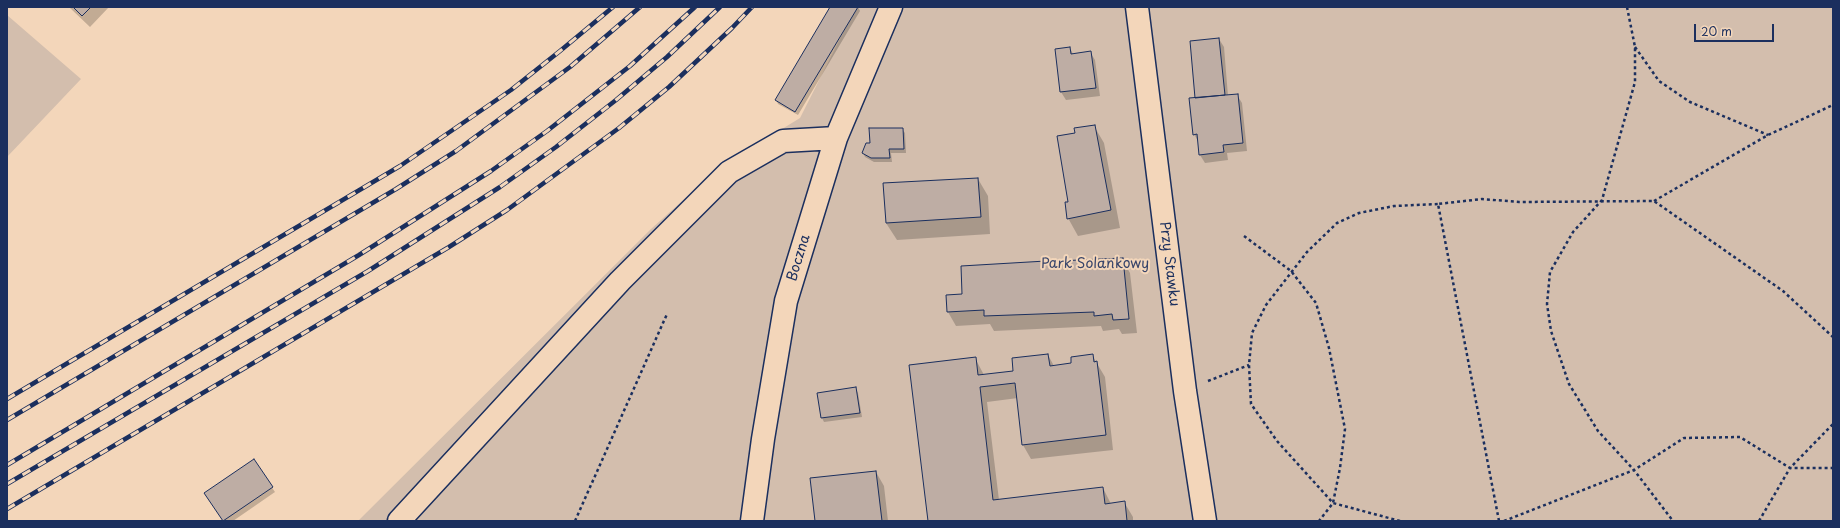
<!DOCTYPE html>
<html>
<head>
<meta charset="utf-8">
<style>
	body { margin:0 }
	#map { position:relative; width:1840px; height:528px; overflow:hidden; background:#f3d6ba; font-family:"Playpen Sans",sans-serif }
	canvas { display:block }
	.frame { position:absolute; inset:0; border:8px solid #1b2f5e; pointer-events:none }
	.scale { position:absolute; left:1694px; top:24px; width:80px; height:18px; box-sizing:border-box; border:2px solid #1b2f5e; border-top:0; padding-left:5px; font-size:12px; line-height:14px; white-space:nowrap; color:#1b2f5e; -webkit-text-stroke:3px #f3d6ba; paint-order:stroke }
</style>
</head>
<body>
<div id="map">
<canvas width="1840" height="528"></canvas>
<div class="frame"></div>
<div class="scale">20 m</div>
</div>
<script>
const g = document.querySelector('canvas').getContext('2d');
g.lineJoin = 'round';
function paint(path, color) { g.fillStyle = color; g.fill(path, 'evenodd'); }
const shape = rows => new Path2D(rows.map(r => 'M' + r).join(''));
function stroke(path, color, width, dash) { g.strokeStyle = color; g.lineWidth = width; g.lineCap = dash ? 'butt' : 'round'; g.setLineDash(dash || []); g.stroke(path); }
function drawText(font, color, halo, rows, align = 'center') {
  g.font = font + ' "Playpen Sans",sans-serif'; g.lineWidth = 4; g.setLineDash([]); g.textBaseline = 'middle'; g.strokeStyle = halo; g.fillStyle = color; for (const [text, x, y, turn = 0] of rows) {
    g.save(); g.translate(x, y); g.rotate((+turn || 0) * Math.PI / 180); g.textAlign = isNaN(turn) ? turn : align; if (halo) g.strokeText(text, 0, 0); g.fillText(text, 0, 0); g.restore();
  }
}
paint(shape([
	[856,7,1833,7,1833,521,358,521,651,229,720,167,800,118],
	[7,15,81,79,7,157]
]), '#d3bead');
paint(shape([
	[69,7,109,7,90,27],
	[831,7,858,7,860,11,798,115,778,104,776,100],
	[1219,39,1224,47,1228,96,1237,95,1242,103,1247,151,1227,153,1228,160,1205,163,1200,155,1199,143,1194,134,1196,99],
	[1070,48,1073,54,1090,52,1095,60,1100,96,1066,100,1061,92,1056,50],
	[1094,126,1104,143,1120,228,1078,236,1068,218,1076,134],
	[902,129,905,133,906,153,891,153,892,162,874,162,865,157,863,153],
	[978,179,988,196,990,234,897,240,886,223],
	[1122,259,1130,273,1137,333,1122,334,1119,329,1103,331,1101,326,994,331,990,324,956,326,948,312,963,295,1045,262,1047,265],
	[1048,355,1054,366,1073,364,1092,355,1105,377,1113,450,1031,459,1023,445,1018,398,987,402,999,500,1103,488,1111,504,1124,502,1133,517,1133,521,929,521,975,358,984,375,1014,371],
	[856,389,858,393,862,417,824,422,822,418,818,394],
	[254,461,275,492,233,521,223,521,208,498],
	[876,472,884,486,888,521,816,521]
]), '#0003');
const building = shape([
	[73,7,91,7,82,16,73,7],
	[830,7,858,7,795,112,775,100,830,7],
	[1219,38,1225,95,1195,98,1190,41,1219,38],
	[1070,47,1071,54,1091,51,1096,88,1060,92,1055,49,1070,47],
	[1238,94,1243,143,1223,145,1224,152,1199,155,1197,134,1193,135,1189,98,1238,94],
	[1095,125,1111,210,1067,219,1065,202,1068,202,1057,136,1075,133,1074,128,1095,125],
	[869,128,903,128,904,149,889,149,890,158,871,158,862,153,866,143,870,143,869,128],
	[978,178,981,217,886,223,883,183,978,178],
	[1123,258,1129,319,1113,320,1112,314,1094,316,1094,312,984,316,984,310,947,312,946,295,962,294,961,266,1046,261,1046,264,1057,263,1057,261,1123,258],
	[1048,354,1050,366,1071,363,1071,357,1093,354,1094,362,1097,361,1106,435,1022,445,1015,383,980,387,993,500,1103,487,1105,504,1125,501,1127,521,928,521,909,365,976,357,978,375,1013,371,1012,358,1048,354],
	[856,387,860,413,821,418,817,393,856,387],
	[254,459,273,487,223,521,204,493,254,459],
	[876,471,882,521,815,521,810,478,876,471]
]);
paint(building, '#beada4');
stroke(building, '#1b2f5e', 1);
const minor = shape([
	[1137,7,1185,391,1205,521],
	[399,521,620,281,729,172,783,141,836,138],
	[752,521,763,439,786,301,836,138,891,7]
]);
stroke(minor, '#1b2f5e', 25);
stroke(shape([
	[1627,7,1635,47,1635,82,1602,200,1573,232,1550,272,1547,304,1551,331,1569,384,1598,431,1634,470,1673,521],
	[1635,47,1659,81,1690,102,1768,135],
	[1654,201,1768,135,1833,105],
	[1244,236,1291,271,1316,303,1329,348,1345,429,1340,468,1333,503,1319,521],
	[1208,381,1249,365],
	[575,521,667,314],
	[1400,521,1333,503,1277,441,1251,404,1249,365,1252,333,1266,305,1307,252,1337,223,1359,213,1394,206,1438,204],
	[1499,521,1438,204,1482,199,1519,202,1654,201,1783,291,1833,337],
	[1504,521,1634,470,1684,438,1740,437,1790,468,1833,424],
	[1759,521,1790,468,1833,468]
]), '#1b2f5e', 2.5, [3, 3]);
stroke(minor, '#f3d6ba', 22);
const rail = shape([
	[7,399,400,166,511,90,560,51,613,7],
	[7,420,396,189,456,151,570,67,640,7],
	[7,465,359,255,491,171,547,131,630,66,695,7],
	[7,484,368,271,500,187,556,147,616,100,667,57,720,7],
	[7,509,449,247,507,210,619,128,669,87,732,28,752,7]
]);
stroke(rail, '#1b2f5e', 4.5);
stroke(rail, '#f3d6ba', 3, [9]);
drawText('14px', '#1b2f5e', '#f3d6ba', [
	["Boczna",799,258,-73],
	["Przy Stawku",1169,264,83]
]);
drawText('14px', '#37446a', '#f3d6ba', [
	["Park Solankowy",1095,264]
]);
</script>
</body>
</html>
